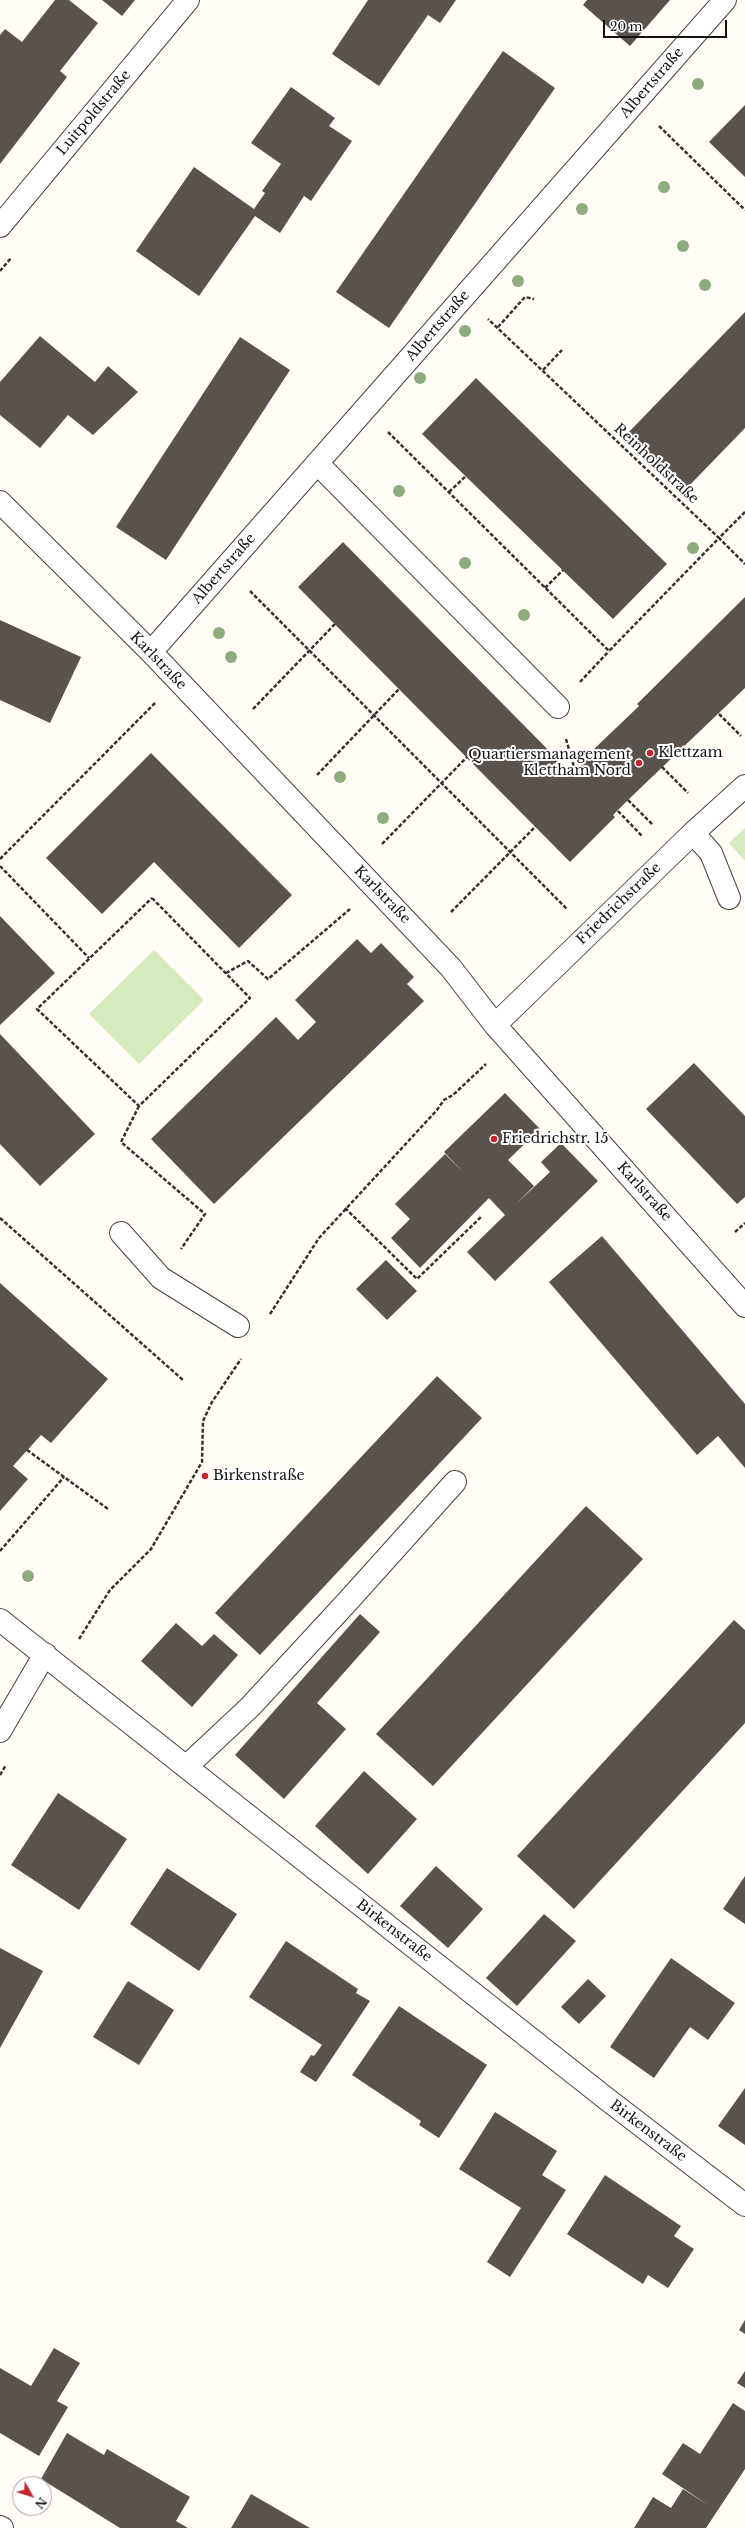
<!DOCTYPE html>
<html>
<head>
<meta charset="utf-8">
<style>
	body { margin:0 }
	#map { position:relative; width:745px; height:2528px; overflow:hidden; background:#fffdf5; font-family:"Libre Baskerville",serif }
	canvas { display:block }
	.north { position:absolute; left:12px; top:2476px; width:40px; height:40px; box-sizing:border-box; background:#fff; border:1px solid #a0a0a0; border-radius:50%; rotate:129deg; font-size:11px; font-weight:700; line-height:16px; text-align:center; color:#111 }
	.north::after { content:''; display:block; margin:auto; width:14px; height:18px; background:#c4262e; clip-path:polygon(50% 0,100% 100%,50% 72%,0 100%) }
	.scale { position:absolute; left:603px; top:20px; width:124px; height:18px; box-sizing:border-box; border:2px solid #111; border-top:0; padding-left:5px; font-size:12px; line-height:14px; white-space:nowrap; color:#111; -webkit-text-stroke:3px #fff; paint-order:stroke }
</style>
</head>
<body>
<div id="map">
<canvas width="745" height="2528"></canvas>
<div class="north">N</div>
<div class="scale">20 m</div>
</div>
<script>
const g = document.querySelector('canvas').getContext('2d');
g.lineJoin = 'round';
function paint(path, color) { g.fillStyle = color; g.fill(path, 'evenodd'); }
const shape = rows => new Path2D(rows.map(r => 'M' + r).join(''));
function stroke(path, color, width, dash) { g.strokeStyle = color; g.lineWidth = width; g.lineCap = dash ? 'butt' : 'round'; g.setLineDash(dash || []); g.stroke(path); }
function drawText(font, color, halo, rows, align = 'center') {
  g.font = font + ' "Libre Baskerville",serif'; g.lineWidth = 4; g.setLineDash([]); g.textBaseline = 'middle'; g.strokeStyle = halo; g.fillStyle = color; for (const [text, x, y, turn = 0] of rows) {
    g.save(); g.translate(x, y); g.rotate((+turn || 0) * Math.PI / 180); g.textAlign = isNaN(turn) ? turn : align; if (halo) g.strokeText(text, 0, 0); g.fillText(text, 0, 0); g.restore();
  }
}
paint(shape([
	[745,828,745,861,729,843],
	[154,950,204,1000,139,1064,89,1014]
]), '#d5ebbd');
paint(shape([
	[55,0,69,0,98,23,60,71,67,77,0,164,0,35,5,29,22,42],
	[102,0,135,0,122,16],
	[368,0,456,0,440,23,428,15,379,86,332,54],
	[587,0,670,0,630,46,583,5],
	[503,51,555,88,389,328,336,292],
	[291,87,335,118,329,126,352,141,311,201,304,196,280,233,255,216,199,296,136,251,194,167,254,209,265,193,262,191,281,164,251,143],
	[745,105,745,177,709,142],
	[745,312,745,428,685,490,627,434],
	[40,336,95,382,108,366,138,392,93,435,68,415,40,448,0,415,0,382],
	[240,337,290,370,166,560,116,527],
	[476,378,667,564,613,619,422,434],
	[343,542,570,772,639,706,637,704,745,597,745,688,628,800,613,815,615,817,570,862,298,587],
	[0,620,81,657,50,723,0,700],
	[151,753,292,895,239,948,154,862,102,914,46,858],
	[0,916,55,973,0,1025],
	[357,939,371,953,381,943,414,977,407,984,424,1001,214,1204,151,1139,276,1017,298,1040,316,1022,295,1000],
	[0,1034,95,1134,40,1186,0,1144],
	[694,1063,745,1116,745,1197,737,1204,646,1109],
	[505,1093,540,1129,508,1160,534,1186,516,1204,550,1172,541,1162,561,1143,598,1181,495,1281,467,1252,505,1215,489,1198,420,1268,391,1238,410,1219,395,1204,445,1154,464,1173,444,1152],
	[602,1236,745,1404,745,1468,718,1436,697,1455,549,1282],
	[386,1260,417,1291,387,1320,356,1289],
	[0,1283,108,1379,51,1443,41,1435,13,1466,28,1479,0,1511],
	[437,1376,482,1418,260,1655,215,1613],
	[586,1506,643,1559,433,1786,376,1734],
	[360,1614,380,1632,317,1703,346,1729,284,1799,235,1755],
	[734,1620,745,1630,745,1723,574,1909,517,1856],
	[176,1623,202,1646,214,1634,238,1655,192,1707,141,1661],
	[364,1771,417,1819,368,1874,315,1826],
	[58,1793,127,1839,79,1910,11,1865],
	[436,1866,483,1909,448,1948,400,1906],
	[167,1868,237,1914,199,1971,130,1924],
	[745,1876,745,1924,723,1909],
	[544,1914,576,1941,517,2006,486,1978],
	[286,1941,358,1989,356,1993,370,2001,316,2082,300,2072,311,2055,314,2056,322,2045,249,1997],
	[0,1948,43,1971,0,2048],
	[671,1958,735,2003,708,2040,690,2027,654,2078,610,2047],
	[588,1979,606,1996,579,2024,561,2007],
	[128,1981,174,2010,139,2065,93,2037],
	[399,2006,487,2065,439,2138,419,2125,421,2121,352,2075],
	[745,2088,745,2145,718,2126],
	[495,2112,557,2151,542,2175,566,2190,510,2277,487,2262,521,2208,459,2169],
	[605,2175,681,2226,674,2236,694,2249,668,2288,648,2275,643,2284,567,2234],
	[745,2320,745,2334,739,2330],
	[54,2348,80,2363,57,2401,68,2407,39,2456,0,2433,0,2368,31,2386],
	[745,2371,745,2388,737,2383],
	[733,2403,745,2411,745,2469,706,2528,634,2528,653,2497,671,2508,683,2489,708,2505,662,2474,683,2443,700,2454],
	[67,2433,104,2455,107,2449,190,2497,176,2521,188,2528,120,2528,41,2479],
	[251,2494,310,2528,231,2528]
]), '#5a524d');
const minor = shape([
	[0,226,188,0],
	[317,463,558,707],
	[0,502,151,652,451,968,495,1025,745,1306],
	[151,652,725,0],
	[693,833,711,853,729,898],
	[495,1025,693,833,745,786],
	[121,1233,161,1278,238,1326],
	[0,1620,608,2100,745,2205],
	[0,1731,45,1654],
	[186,1767,250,1707,348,1601,455,1482],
	[0,2527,2,2528]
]);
stroke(minor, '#444', 24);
stroke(shape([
	[659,126,745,210],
	[0,271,11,258],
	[498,327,525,297,534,299],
	[543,370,562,350],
	[388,432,609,651,719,538,488,319],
	[449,492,466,476],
	[745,512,719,538,745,564],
	[545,588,563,570],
	[250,591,567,909],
	[580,682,609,651],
	[253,709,335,624],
	[719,714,741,736],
	[566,739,574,767],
	[662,767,688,793],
	[317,775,399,689],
	[628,800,653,825],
	[618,811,642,836],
	[382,844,467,757],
	[0,859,155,703],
	[0,866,89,958],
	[152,898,250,998,139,1106,37,1009,152,898],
	[451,912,536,826],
	[226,973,248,961,268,979,350,909],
	[139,1106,121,1142,205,1214,181,1249],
	[345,1208,417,1279,482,1216],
	[0,1218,183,1380],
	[735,1232,745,1223],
	[270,1314,319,1238,437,1110,444,1100,453,1095,486,1064],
	[27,1450,108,1509],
	[0,1551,64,1477],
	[79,1639,110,1590,151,1549,202,1462,203,1421,212,1402,241,1359],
	[0,1775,6,1765]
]), '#333', 2.5, [4, 2]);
stroke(minor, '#fff', 22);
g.fillStyle = '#8dad7f';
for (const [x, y] of [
	[698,84],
	[664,187],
	[582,209],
	[683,246],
	[518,281],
	[705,285],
	[465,331],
	[420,378],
	[399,491],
	[693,548],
	[465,563],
	[524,615],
	[219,633],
	[231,657],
	[340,777],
	[383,818],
	[28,1576]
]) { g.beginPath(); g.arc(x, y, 6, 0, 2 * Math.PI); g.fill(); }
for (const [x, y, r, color] of [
	[650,753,4,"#c4262e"],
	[639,763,4,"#c4262e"],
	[494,1139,4,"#c4262e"],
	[205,1476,4,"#c4262e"]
]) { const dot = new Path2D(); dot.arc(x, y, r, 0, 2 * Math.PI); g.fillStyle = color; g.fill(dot); stroke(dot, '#fff', 1.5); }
drawText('14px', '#111', '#fff', [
	["Albertstraße",652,83,-49],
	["Luitpoldstraße",94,113,-50],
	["Albertstraße",438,326,-49],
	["Reinholdstraße",656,464,43],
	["Albertstraße",224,569,-49],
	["Karlstraße",158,661,46],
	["Karlstraße",382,895,46],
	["Friedrichstraße",619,904,-44],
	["Karlstraße",644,1192,48],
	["Birkenstraße",394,1931,38],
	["Birkenstraße",648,2131,37]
]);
drawText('14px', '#111', '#fff', [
	["Klettzam",658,753],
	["Quartiersmanagement",631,755,"right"],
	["Klettham Nord",631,771,"right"],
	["Friedrichstr. 15",502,1139],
	["Birkenstraße",213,1476]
], 'left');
</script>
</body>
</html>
